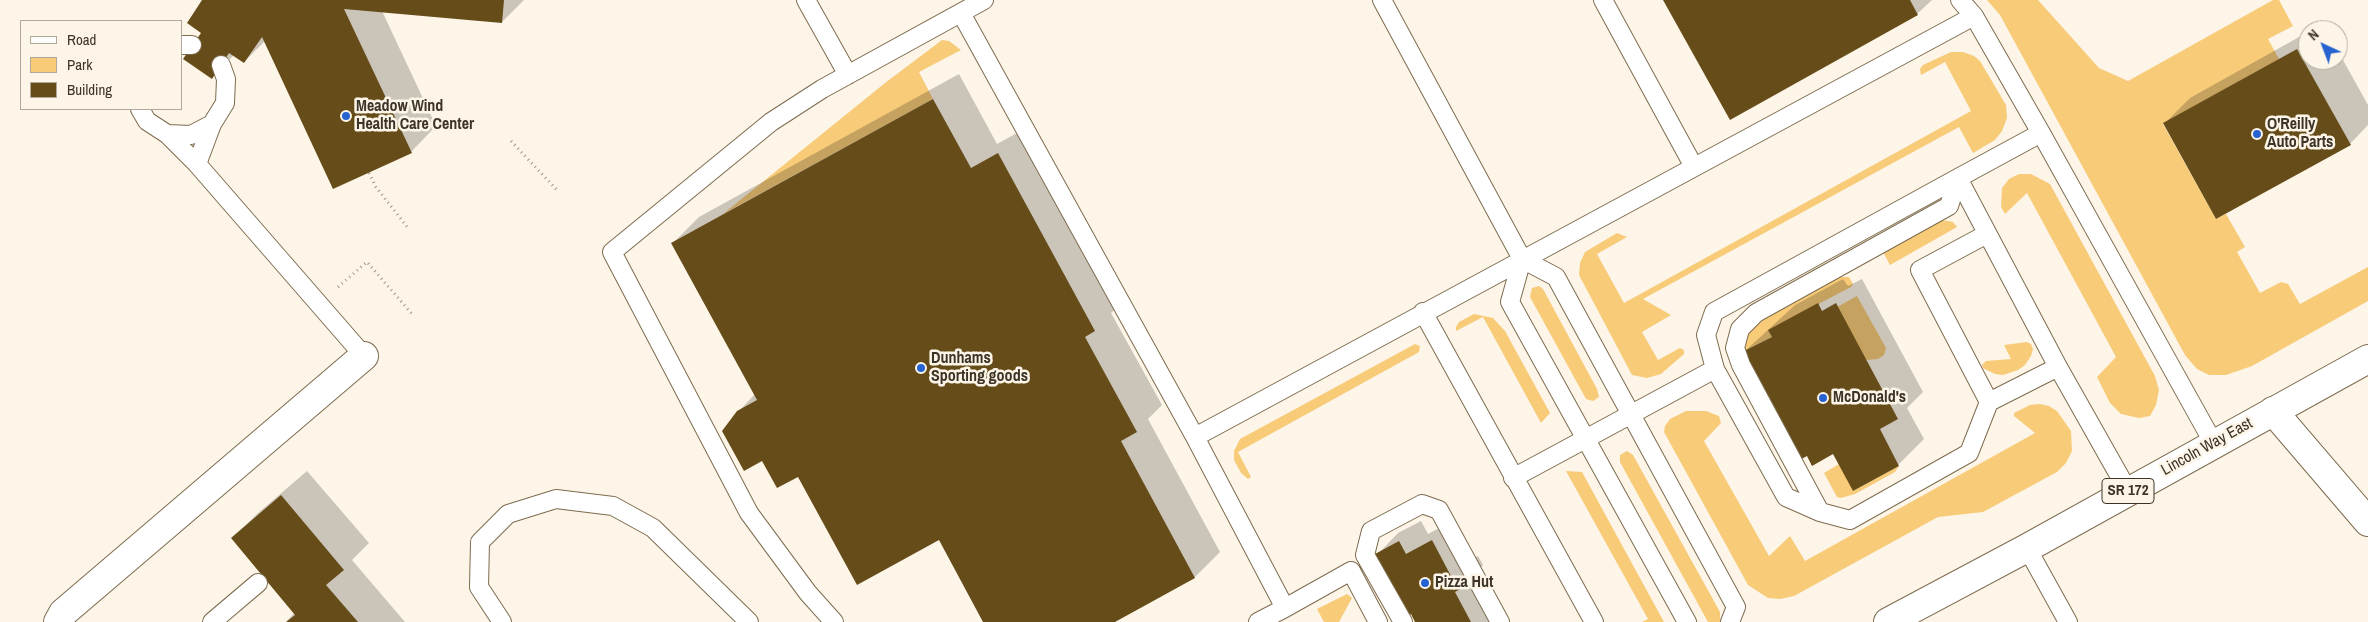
<!DOCTYPE html>
<html>
<head>
<meta charset="utf-8">
<style>
	body { margin:0 }
	#map { position:relative; width:2368px; height:622px; overflow:hidden; background:#fdf5e8; font-family:"Archivo Narrow",sans-serif }
	canvas { display:block }
	.legend { position:absolute; left:20px; top:20px; width:162px; height:90px; box-sizing:border-box; background:#fdf5e8; border:1px solid #afa89b; margin:0; padding:6px 9px; list-style:none; font-size:15px; color:#3b3427 }
	.legend li { display:flex; align-items:center; gap:10px; height:25px }
	.legend b { width:25px; border:1px solid #afa89b }
	.north { position:absolute; left:2298px; top:20px; width:50px; height:50px; box-sizing:border-box; background:#fdf5e8; border:1px solid #afa89b; border-radius:50%; rotate:317deg; font-size:14px; font-weight:700; line-height:20px; text-align:center; color:#3b3427 }
	.north::after { content:''; display:block; margin:auto; width:18px; height:22px; background:#2763d0; clip-path:polygon(50% 0,100% 100%,50% 72%,0 100%) }
</style>
</head>
<body>
<div id="map">
<canvas width="2368" height="622"></canvas>
<ul class="legend">
<li><b style="height:6px;background:#fff"></b>Road</li>
<li><b style="height:14px;background:#f8cb79"></b>Park</li>
<li><b style="height:14px;background:#664c19"></b>Building</li>
</ul>
<div class="north">N</div>
</div>
<script>
const g = document.querySelector('canvas').getContext('2d');
g.lineJoin = 'round';
function paint(path, color) { g.fillStyle = color; g.fill(path, 'evenodd'); }
const shape = rows => new Path2D(rows.map(r => 'M' + r).join(''));
function stroke(path, color, width, dash) { g.strokeStyle = color; g.lineWidth = width; g.lineCap = dash ? 'butt' : 'round'; g.setLineDash(dash || []); g.stroke(path); }
function drawText(font, color, halo, rows, align = 'center') {
  g.font = font + ' "Archivo Narrow",sans-serif'; g.lineWidth = 5; g.setLineDash([]); g.textBaseline = 'middle'; g.strokeStyle = halo; g.fillStyle = color; for (const [text, x, y, turn = 0] of rows) {
    g.save(); g.translate(x, y); g.rotate((+turn || 0) * Math.PI / 180); g.textAlign = isNaN(turn) ? turn : align; if (halo) g.strokeText(text, 0, 0); g.fillText(text, 0, 0); g.restore();
  }
}
paint(shape([
	[1987,0,2038,0,2099,68,2128,81,2273,0,2279,0,2293,26,2268,39,2279,59,2163,124,2216,219,2226,214,2245,247,2237,252,2260,293,2281,282,2288,284,2300,304,2368,267,2368,301,2252,366,2226,375,2209,375,2197,369,2185,355,2000,15],
	[942,40,949,41,961,50,919,72,933,99,723,214,885,83],
	[1951,52,1963,52,1974,56,1980,61,2006,105,2007,118,2002,131,1995,140,1973,153,1959,127,1643,299,1671,315,1642,332,1658,360,1680,348,1684,350,1684,354,1661,374,1647,378,1632,375,1579,275,1580,263,1585,252,1617,233,1627,237,1597,254,1624,303,1971,111,1945,62,1921,75,1920,69,1923,65],
	[2019,174,2031,174,2050,184,2155,376,2159,390,2156,405,2150,416,2139,418,2121,414,2110,403,2097,377,2116,357,2027,193,2005,214,2001,207,2002,188,2009,179],
	[1941,220,1953,222,1957,227,1890,265,1883,252],
	[1838,277,1849,277,1853,284,1851,287,1769,330,1772,337,1742,352,1744,338,1752,324],
	[1539,286,1543,289,1597,389,1599,397,1593,401,1586,399,1530,297,1532,288],
	[1857,296,1886,348,1884,355,1878,359,1866,360,1837,307],
	[1474,314,1493,318,1505,331,1550,413,1541,423,1483,317,1456,331,1456,327,1459,322],
	[2027,342,2031,344,2033,349,2031,356,2025,365,2018,370,2003,375,1995,374,1983,368,1982,365,1986,361,2011,359,2004,345],
	[1415,344,1420,346,1419,352,1238,452,1251,477,1248,479,1241,473,1234,460,1234,451,1240,439],
	[2040,404,2049,406,2057,411,2071,431,2072,451,2066,463,2057,472,1983,512,1938,517,1794,596,1780,599,1768,598,1748,585,1664,432,1665,426,1670,419,1686,411,1706,411,1719,416,1721,423,1704,441,1769,556,1790,536,1805,561,2035,433,2014,416,2014,413,2030,405],
	[1627,451,1633,455,1720,612,1720,622,1708,622,1620,462,1620,455],
	[1839,464,1853,491,1899,466,1895,472,1855,494,1841,498,1837,497,1824,473],
	[1566,471,1582,472,1664,622,1642,622,1648,619],
	[1347,594,1352,598,1339,622,1324,622,1317,609]
]), '#f8cb79');
paint(shape([
	[203,0,524,0,502,22,382,11,436,126,411,152,265,41,244,62,234,55,212,77,203,32],
	[1664,0,1932,0,1917,14],
	[2323,24,2327,30,2312,30],
	[2308,32,2308,60,2338,60,2338,51,2368,105,2368,125,2350,144,2164,124,2190,98],
	[959,74,997,144,1024,129,1120,305,1111,313,1162,405,1148,419,1220,552,1195,577,1113,622,985,622,940,538,798,475,738,412,755,394,673,243,699,217],
	[1843,279,1848,286,1862,279,1923,392,1907,408,1924,439,1898,465,1854,489,1834,452,1744,352,1795,305],
	[307,471,369,543,352,560,405,622,286,622,295,612,233,538,258,513],
	[1454,520,1474,558,1478,556,1483,565,1477,572,1504,622,1417,622,1377,555,1398,533,1421,521,1428,534]
]), '#0003');
paint(shape([
	[202,0,504,0,502,23,344,9,412,153,333,189,262,37,244,63,229,53,212,79,183,59,201,33,187,23],
	[1663,0,1910,0,1918,15,1730,120],
	[2297,49,2351,145,2216,219,2163,123],
	[933,99,971,168,998,153,1095,331,1085,337,1137,432,1121,441,1195,578,1115,622,983,622,939,540,857,585,798,477,777,488,762,461,744,471,722,431,737,411,757,400,671,243],
	[1818,303,1822,311,1836,303,1898,419,1880,429,1899,466,1853,491,1833,454,1812,466,1807,456,1794,463,1742,352,1772,337,1768,330],
	[281,495,344,570,326,585,358,622,286,622,295,615,231,538],
	[1432,540,1452,578,1456,576,1462,588,1455,592,1471,622,1415,622,1411,614,1408,616,1375,554,1399,541,1406,554]
]), '#664c19');
const lane = shape([
	[806,0,848,75],
	[1382,0,1522,259],
	[1603,0,1694,167],
	[1960,0,1974,16,2041,133,2214,444],
	[961,13,1195,437,1285,608,1258,622],
	[181,45,192,45],
	[140,109,147,121,167,134,191,135,212,124,225,103,226,79,221,65],
	[212,124,197,164,364,356],
	[167,134,197,164],
	[1958,178,2058,367,1989,402,1969,453,1850,520,1820,512,1786,497,1715,369,1706,335,1714,312,1958,178,2041,133],
	[1987,234,1920,270,1989,402],
	[1423,312,1594,622],
	[2058,367,2128,491],
	[1195,437,1974,16],
	[1513,478,1715,369],
	[1820,512,1741,365,1735,348,1740,329,1756,313,1949,206,1958,178],
	[2027,548,2068,622],
	[1285,608,1351,571,1378,622],
	[212,622,258,583],
	[502,622,479,587,480,542,508,514,556,499,613,506,653,528,749,622],
	[834,622,808,593,749,513,612,252,771,122,822,89,984,0],
	[1403,622,1365,555,1371,531,1422,504,1439,510,1500,622],
	[1687,622,1510,302,1522,259,1556,277,1736,607,1730,622]
]);
const street = shape([
	[2273,411,2368,522],
	[58,622,63,613,364,356]
]);
const primary = shape([
	[1888,622,2027,548,2368,359]
]);
stroke(lane, '#7d6c4e', 20);
stroke(street, '#7d6c4e', 30);
stroke(primary, '#7d6c4e', 30);
stroke(shape([
	[511,141,557,190],
	[369,173,376,187,408,228],
	[338,287,367,262,412,314]
]), '#9c9588', 3, [1, 4]);
stroke(lane, '#fff', 18);
stroke(street, '#fff', 28);
stroke(primary, '#fff', 28);
for (const [x, y, r, color] of [
	[346,116,5,"#2763d0"],
	[2257,134,5,"#2763d0"],
	[921,368,5,"#2763d0"],
	[1823,398,5,"#2763d0"],
	[1425,583,5,"#2763d0"]
]) { const dot = new Path2D(); dot.arc(x, y, r, 0, 2 * Math.PI); g.fillStyle = color; g.fill(dot); stroke(dot, '#fdf5e8', 2); }
for (const [x, y, w] of [
	[2128,491,52]
]) { const box = new Path2D(); box.roundRect(x - w / 2, y - 12.5, w, 25, 4); g.fillStyle = '#fdf5e8'; g.fill(box); stroke(box, '#3b3427', 1); }
drawText('bold 15px', '#3b3427', null, [
	["SR 172",2128,491]
]);
drawText('bold 16px', '#3b3427', '#fdf5e8', [
	["Meadow Wind",356,107],
	["Health Care Center",356,125],
	["O'Reilly",2267,125],
	["Auto Parts",2267,143],
	["Dunhams",931,359],
	["Sporting goods",931,377],
	["McDonald's",1833,398],
	["Pizza Hut",1435,583]
], 'left');
drawText('16px', '#3b3427', '#fdf5e8', [
	["Lincoln Way East",2207,447,-29]
]);
</script>
</body>
</html>
